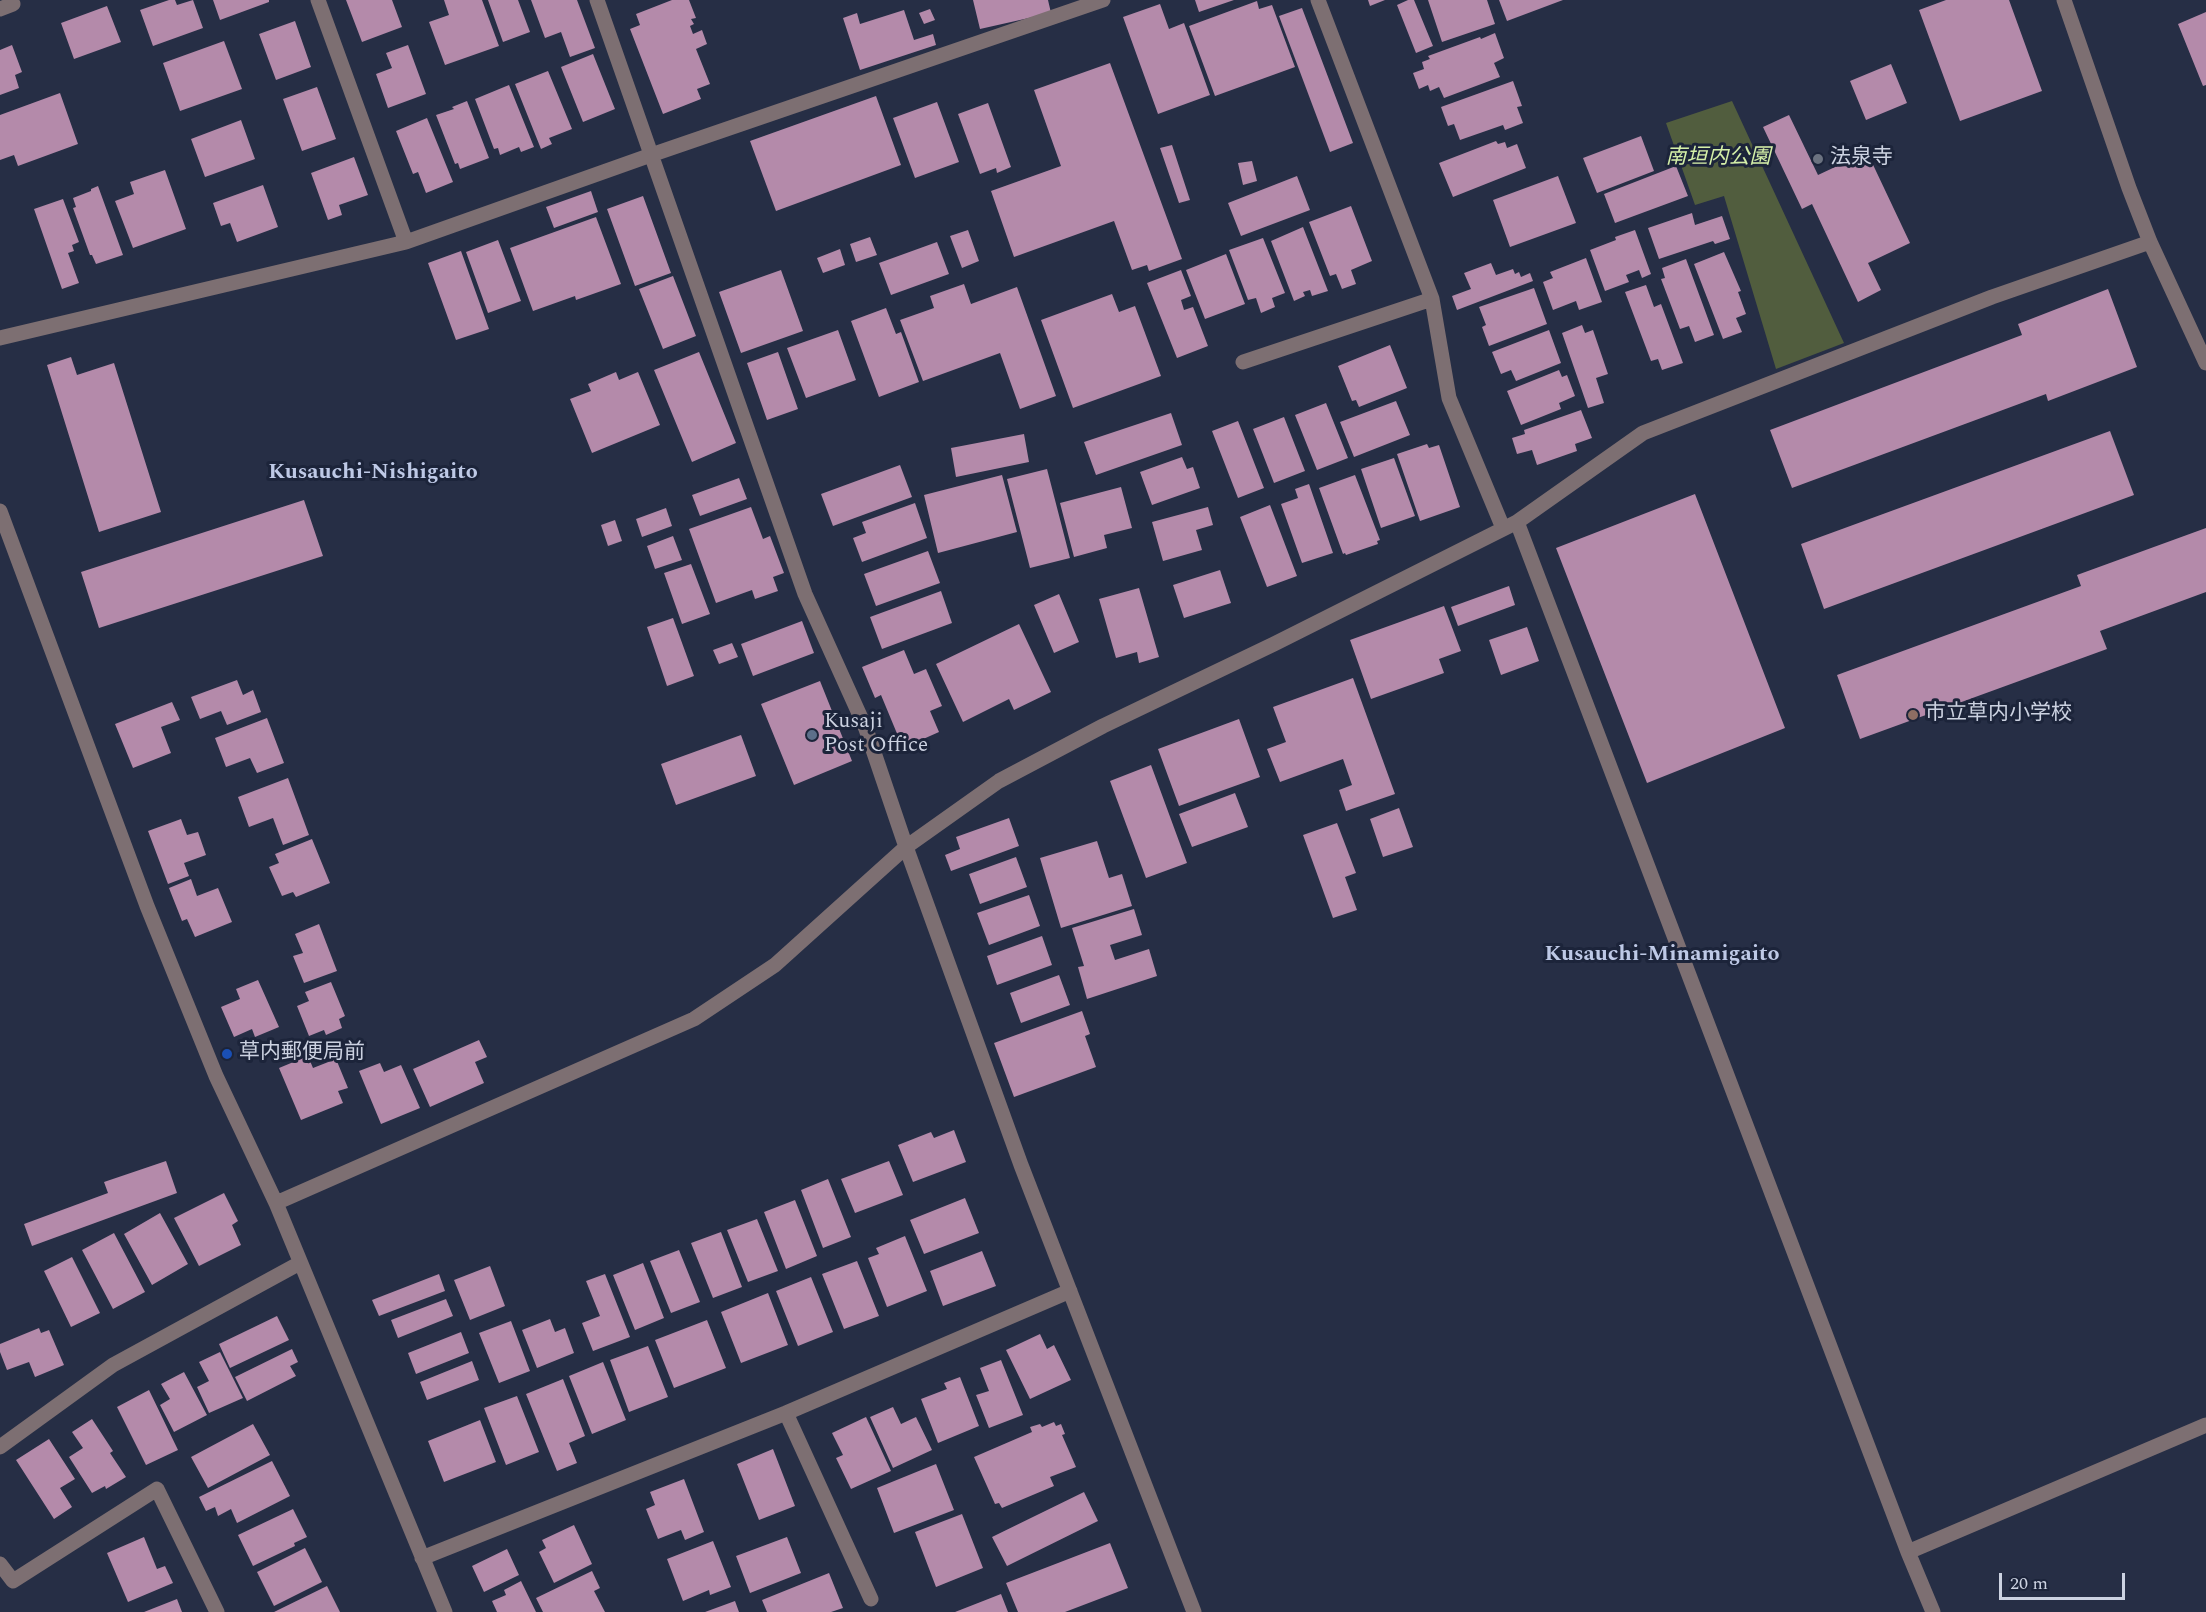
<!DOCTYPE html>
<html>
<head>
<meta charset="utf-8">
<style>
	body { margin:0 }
	#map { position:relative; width:2206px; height:1612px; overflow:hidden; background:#262e45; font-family:Spectral,serif }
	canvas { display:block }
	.scale { position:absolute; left:1999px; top:1573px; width:126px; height:27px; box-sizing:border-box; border:3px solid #ccd2e1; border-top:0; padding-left:8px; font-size:18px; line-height:21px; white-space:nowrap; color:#ccd2e1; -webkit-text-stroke:4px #1c243a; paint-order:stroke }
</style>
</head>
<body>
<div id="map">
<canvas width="2206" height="1612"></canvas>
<div class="scale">20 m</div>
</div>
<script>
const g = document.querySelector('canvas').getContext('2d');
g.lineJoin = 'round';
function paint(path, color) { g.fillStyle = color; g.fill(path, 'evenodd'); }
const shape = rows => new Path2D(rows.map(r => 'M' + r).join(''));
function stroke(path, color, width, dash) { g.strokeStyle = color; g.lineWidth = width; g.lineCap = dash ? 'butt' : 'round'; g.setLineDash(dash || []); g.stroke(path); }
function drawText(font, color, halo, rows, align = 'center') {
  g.font = font + ' Spectral,"Noto Sans JP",serif'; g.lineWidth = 6; g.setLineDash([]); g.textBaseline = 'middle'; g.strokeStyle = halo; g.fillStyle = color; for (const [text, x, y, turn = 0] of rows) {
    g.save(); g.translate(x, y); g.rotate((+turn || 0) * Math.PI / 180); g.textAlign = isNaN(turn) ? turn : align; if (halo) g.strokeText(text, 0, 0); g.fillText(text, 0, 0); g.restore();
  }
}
paint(shape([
	[1732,101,1844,343,1776,369,1724,196,1695,205,1666,123]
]), '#515d3e');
paint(shape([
	[169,0,175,0,177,5,193,0,203,28,153,46,140,10],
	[213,0,269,0,269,2,220,20],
	[346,0,392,0,402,27,362,42],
	[444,0,482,0,499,46,445,65,429,22,449,15],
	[488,0,518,0,530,32,503,42],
	[531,0,577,0,595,48,570,57,561,32,545,38],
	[672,0,689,0,696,18,691,19,694,24,690,26,693,34,702,30,707,44,696,49,710,84,697,89,701,99,663,114,630,29,640,25,636,14],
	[973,0,1048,0,1051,13,980,29],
	[1195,0,1234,0,1199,12],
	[1368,0,1385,0,1370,6],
	[1408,0,1414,0,1433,46,1416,53,1397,5],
	[1428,0,1487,0,1495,24,1442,42],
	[1499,0,1563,0,1507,21],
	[1946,0,2009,0,2042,91,1960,121,1919,10],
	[1257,1,1259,9,1272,5,1295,67,1215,96,1189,26],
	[1160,4,1169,29,1184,23,1210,95,1158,114,1123,17],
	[107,6,121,42,74,59,61,23],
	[1302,8,1353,143,1330,152,1279,16],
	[930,9,935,20,924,24,919,13],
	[904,10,914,40,933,34,936,45,860,70,843,18,857,13,860,24],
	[2206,12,2206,85,2203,86,2178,24],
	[295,21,311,67,276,80,259,34],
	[1495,33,1504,58,1494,63,1500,77,1444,98,1439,87,1430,91,1428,85,1419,89,1413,73,1424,69,1422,62,1430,59,1428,56,1480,37,1481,39],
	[224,41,242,89,180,111,163,63],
	[12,45,22,72,15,75,19,88,0,95,0,50],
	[408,45,426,94,388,108,376,74,392,68,386,53],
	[593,54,615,109,583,122,561,67],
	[1110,63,1182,259,1149,271,1147,265,1132,270,1114,221,1014,257,991,191,1061,166,1034,90],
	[1891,64,1907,103,1866,120,1850,81],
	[548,71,572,129,549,138,552,144,541,149,515,84],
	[1513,81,1522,106,1517,107,1523,123,1505,130,1503,125,1460,140,1454,124,1448,126,1441,107],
	[509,85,534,147,521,152,519,147,500,155,498,148,494,149,475,99],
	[317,87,336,139,302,151,283,99],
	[60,93,78,144,18,166,14,155,0,160,0,115],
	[876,96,901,165,776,211,750,141],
	[467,101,489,158,460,169,458,163,455,164,436,115,454,109,452,107],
	[937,102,959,162,915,178,893,118],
	[988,103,1011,167,997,173,996,168,980,174,958,114],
	[1789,115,1818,175,1867,152,1910,243,1868,263,1881,290,1858,302,1812,204,1802,209,1763,127],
	[427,118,453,182,426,193,418,172,413,174,396,131],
	[241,120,255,159,205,177,191,139],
	[1641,136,1654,171,1597,193,1583,158],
	[1496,141,1498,144,1505,142,1507,148,1517,144,1526,168,1453,197,1439,163],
	[1172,145,1190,200,1179,203,1160,148],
	[354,157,368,195,339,205,342,215,328,220,311,173],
	[1252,161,1257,181,1243,185,1238,163],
	[1676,166,1688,196,1615,223,1604,194],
	[165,170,186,229,133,248,115,201,134,194,130,182],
	[1297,176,1310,210,1241,236,1228,203],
	[1558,176,1576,223,1510,247,1493,200],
	[263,185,278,227,237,242,230,223,221,226,213,203],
	[98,186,123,255,96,264,92,255,90,255,73,208,76,207,73,198,91,191,91,189],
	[591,191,598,212,554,228,546,207],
	[643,196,671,273,635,286,607,209],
	[63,199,79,242,72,245,74,251,68,253,79,283,62,289,34,209],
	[1351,206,1372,261,1351,270,1356,284,1342,289,1336,274,1330,276,1309,222],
	[1692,213,1695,225,1722,216,1730,239,1715,244,1713,241,1659,259,1648,228],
	[596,217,621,284,576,300,575,296,533,311,510,248],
	[1303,227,1328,291,1312,296,1310,290,1303,292,1305,296,1294,301,1271,241],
	[968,230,979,261,962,268,950,236],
	[1635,230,1651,274,1642,278,1639,270,1626,275,1629,282,1605,291,1590,250,1616,240,1615,237],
	[870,237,877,255,856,262,850,244],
	[1263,238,1285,293,1272,298,1275,307,1261,313,1256,298,1248,300,1229,250],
	[498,240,521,301,488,313,466,252],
	[937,242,949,274,891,295,879,263],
	[840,249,845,265,823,273,817,258],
	[461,251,489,329,456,340,428,263],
	[1724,252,1741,291,1738,292,1746,314,1736,318,1742,332,1723,339,1694,264],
	[1226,254,1245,304,1205,319,1186,270],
	[1586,258,1602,302,1579,310,1576,301,1553,310,1543,282,1553,278,1550,272],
	[1686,259,1714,335,1695,342,1689,326,1680,329,1661,279,1665,278,1662,268],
	[1491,263,1496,275,1513,269,1515,274,1519,272,1521,277,1530,273,1533,281,1457,310,1452,296,1471,289,1464,273],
	[781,270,803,331,741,353,719,292],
	[1181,270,1191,296,1181,300,1184,310,1193,307,1208,346,1177,358,1147,283],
	[673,276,696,336,663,349,639,289],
	[964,284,971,304,1017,287,1056,396,1020,409,1000,353,923,381,900,320,934,308,930,296],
	[1646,285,1654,307,1661,304,1683,363,1662,370,1658,359,1651,361,1625,292],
	[1534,288,1547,324,1489,346,1482,327,1486,325,1479,307],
	[2108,289,2137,367,2048,401,2046,394,1792,488,1770,430,2022,335,2018,324],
	[1112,294,1119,312,1135,306,1161,376,1073,408,1041,320],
	[886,308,896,334,901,332,919,382,879,397,851,321],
	[1582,325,1585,333,1593,330,1608,374,1596,378,1604,403,1588,408,1562,333],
	[838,330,856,380,806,398,787,348],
	[1549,330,1561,363,1516,381,1511,370,1501,374,1492,352],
	[1390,345,1407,388,1359,407,1356,400,1352,401,1338,366],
	[699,352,736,443,692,462,654,370],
	[778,352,798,409,767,420,747,363],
	[71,357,77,375,114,363,161,512,99,532,47,365],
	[1559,370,1562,377,1567,375,1575,396,1559,403,1561,409,1521,425,1507,391],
	[616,372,619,380,638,372,660,425,592,453,570,399,591,391,588,384],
	[1396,401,1410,435,1354,457,1340,422],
	[1326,403,1348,458,1317,470,1295,415],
	[1581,410,1592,438,1575,444,1577,451,1537,465,1532,450,1517,454,1512,438,1525,434,1524,430],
	[1171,413,1182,445,1096,475,1084,442],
	[1284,417,1305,471,1274,483,1253,429],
	[1238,421,1264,488,1238,498,1212,431],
	[2110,431,2134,495,1824,609,1801,544],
	[1024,434,1029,462,956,477,951,448],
	[1427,444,1429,448,1439,445,1460,507,1420,521,1397,454],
	[1182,457,1187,469,1193,467,1200,488,1152,505,1140,472],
	[1394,458,1415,516,1381,528,1361,469],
	[900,465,912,497,833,526,821,494],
	[1047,469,1070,558,1030,568,1007,479],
	[1002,475,1017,532,938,553,924,495],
	[1355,475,1380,540,1377,541,1378,544,1346,555,1345,553,1343,554,1319,488],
	[739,478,747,499,700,516,692,495],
	[1309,484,1333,553,1302,563,1281,504,1298,498,1295,489],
	[1121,487,1132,528,1104,535,1107,548,1074,557,1060,503],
	[1695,494,1785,728,1647,783,1556,548],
	[304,500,323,556,99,628,81,572],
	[915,503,927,538,862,562,853,538,866,533,862,522],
	[1270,505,1297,576,1267,587,1240,517],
	[751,507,763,539,770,536,784,573,773,577,778,591,755,599,752,590,716,603,689,529],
	[1208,507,1213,525,1196,530,1202,550,1163,561,1152,522],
	[666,508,672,526,642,537,636,519],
	[615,520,622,541,608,546,601,525],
	[2206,528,2206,592,2100,631,2107,649,1860,739,1837,675,2081,586,2077,575],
	[673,536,682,560,655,569,647,546],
	[928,551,940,583,876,606,864,574],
	[691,564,710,614,682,624,664,573],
	[1220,570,1231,603,1184,618,1173,585],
	[1509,586,1515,605,1458,626,1451,607],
	[1139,588,1159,657,1139,663,1137,652,1116,658,1099,599],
	[941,591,952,623,882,649,870,617],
	[1059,594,1079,642,1054,653,1034,605],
	[1444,606,1461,651,1439,659,1444,673,1371,699,1350,640],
	[673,618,694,676,667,686,647,627],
	[802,621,814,653,753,676,741,644],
	[1019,624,1051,692,1014,710,1009,699,963,722,936,664],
	[1527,627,1539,661,1501,675,1489,640],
	[732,643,738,657,719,664,713,650],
	[904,650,914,674,926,669,942,706,930,711,939,732,903,748,881,695,875,698,862,667],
	[1353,678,1395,794,1346,811,1339,790,1352,785,1343,759,1280,782,1267,749,1286,742,1273,707],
	[237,680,243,695,253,690,261,712,227,725,221,711,200,719,191,697],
	[820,681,852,761,794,785,761,704],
	[172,702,180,720,161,727,171,753,133,768,115,724],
	[267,718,284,763,257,773,250,758,226,767,215,738],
	[1239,719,1260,777,1179,806,1158,749],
	[741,735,756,776,676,805,661,764],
	[1151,765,1187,863,1146,878,1110,781],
	[288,778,309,835,283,845,273,818,249,827,238,797],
	[1235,793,1248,827,1192,847,1179,814],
	[1399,808,1413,847,1383,857,1370,819],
	[1009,818,1019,846,951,871,945,855,960,849,956,837],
	[181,819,187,835,198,832,206,855,184,863,189,876,168,884,148,831],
	[1337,823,1356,873,1345,877,1357,910,1333,918,1303,835],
	[312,839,330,883,296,897,293,892,282,896,269,867,279,863,275,854],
	[1097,841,1109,878,1122,874,1132,906,1061,928,1040,858],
	[1016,857,1027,887,980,904,969,874],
	[191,879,197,896,218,888,232,922,195,937,187,919,182,921,169,888],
	[1029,895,1040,926,989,945,977,913],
	[1134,909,1142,935,1110,945,1115,960,1149,949,1157,976,1087,999,1078,967,1084,966,1072,928],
	[319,924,337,971,304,983,293,956,303,953,295,934],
	[1042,936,1052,965,997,985,987,956],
	[1059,975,1070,1005,1021,1023,1010,993],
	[258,980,279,1027,255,1037,252,1029,234,1037,221,1007,240,999,236,989],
	[331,982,345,1016,339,1019,342,1028,326,1035,324,1030,309,1036,297,1006,309,1001,305,992],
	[1082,1011,1090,1034,1085,1036,1096,1067,1014,1097,994,1043],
	[479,1040,487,1057,475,1062,484,1083,430,1107,413,1069],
	[308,1056,313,1068,336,1059,348,1088,338,1091,343,1103,301,1120,279,1068],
	[380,1063,384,1072,401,1065,420,1108,381,1124,359,1071],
	[954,1130,966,1162,913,1182,898,1145,931,1132,934,1138],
	[166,1161,177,1193,32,1246,24,1224,108,1193,104,1182],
	[889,1161,903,1195,855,1213,841,1179],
	[828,1179,851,1237,823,1248,801,1190],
	[224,1193,238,1221,232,1225,241,1245,199,1266,174,1218],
	[965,1198,979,1233,924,1254,910,1220],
	[795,1200,817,1256,786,1269,764,1212],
	[160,1213,188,1264,152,1285,124,1234],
	[757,1219,778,1271,748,1282,727,1230],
	[721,1232,742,1287,713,1298,691,1243],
	[114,1233,145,1292,113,1309,82,1250],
	[905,1236,927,1291,887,1307,868,1258,879,1254,876,1248],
	[679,1250,700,1302,671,1313,650,1261],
	[982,1251,996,1286,943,1306,930,1271],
	[72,1257,100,1313,71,1327,44,1271],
	[857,1261,879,1316,844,1329,822,1274],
	[643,1263,664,1318,635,1330,613,1275],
	[490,1266,505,1306,470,1320,454,1280],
	[439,1274,445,1291,379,1316,372,1300],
	[605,1274,630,1337,593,1351,582,1323,600,1316,586,1281],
	[811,1277,833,1332,798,1346,776,1291],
	[768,1293,788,1345,741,1363,721,1312],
	[446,1299,453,1316,398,1338,391,1320],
	[277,1316,289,1340,230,1368,219,1344],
	[550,1319,555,1332,565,1328,574,1353,537,1368,522,1330],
	[707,1320,726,1368,674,1388,655,1340],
	[511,1321,530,1371,499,1383,479,1333],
	[39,1328,41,1333,49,1330,64,1365,35,1377,29,1362,7,1370,0,1352,0,1344],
	[461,1332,469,1353,416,1374,408,1353],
	[1040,1334,1047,1349,1054,1345,1071,1380,1030,1399,1006,1350],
	[648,1346,668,1397,629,1412,610,1360],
	[292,1349,298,1362,290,1366,296,1376,247,1401,235,1377],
	[220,1352,243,1398,209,1413,197,1387,209,1381,199,1362],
	[1001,1360,1023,1415,989,1428,976,1395,989,1391,980,1368],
	[472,1361,479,1380,427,1400,420,1382],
	[603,1362,626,1420,592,1434,569,1376],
	[184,1372,207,1415,174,1432,160,1405,170,1399,161,1384],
	[960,1377,979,1426,938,1443,921,1399,947,1389,944,1383],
	[563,1379,585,1436,569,1443,577,1463,557,1471,526,1394],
	[149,1390,178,1450,146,1465,117,1407],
	[517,1396,539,1452,506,1465,484,1408],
	[893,1407,901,1424,916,1417,932,1450,893,1468,870,1417],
	[866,1417,891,1471,851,1489,836,1458,843,1455,832,1433],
	[92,1419,113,1451,110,1453,126,1477,106,1489,105,1486,92,1493,69,1457,83,1448,72,1432],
	[480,1420,496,1462,444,1482,428,1441],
	[1054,1422,1056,1426,1061,1424,1065,1434,1062,1435,1076,1467,1050,1477,1054,1486,1002,1508,999,1503,995,1504,974,1457,1032,1432,1030,1427,1040,1424,1042,1427],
	[253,1424,270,1455,208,1488,191,1457],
	[49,1439,75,1479,60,1488,72,1507,54,1519,16,1460],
	[773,1449,795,1506,759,1520,737,1464],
	[272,1461,290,1496,237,1523,231,1509,218,1516,215,1507,206,1511,199,1497],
	[936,1464,954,1510,894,1533,877,1488],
	[684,1479,704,1532,685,1540,681,1530,658,1539,646,1509,655,1505,650,1492],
	[1084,1492,1098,1521,1007,1566,992,1537],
	[293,1509,307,1537,294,1543,295,1546,253,1566,238,1535],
	[962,1514,983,1568,936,1587,915,1532],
	[574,1525,592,1564,554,1583,539,1552,546,1548,542,1540],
	[144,1537,157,1569,165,1566,173,1583,128,1602,107,1553],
	[787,1537,801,1573,750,1593,736,1556],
	[713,1541,731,1587,710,1595,709,1590,683,1601,667,1559],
	[1110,1543,1128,1588,1065,1612,1018,1612,1006,1583],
	[305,1548,322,1582,274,1606,257,1572],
	[507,1549,519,1575,484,1592,472,1566],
	[592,1571,600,1588,594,1591,605,1612,543,1612,536,1598],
	[829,1573,843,1608,831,1612,767,1612,762,1600],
	[521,1581,536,1612,497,1612,492,1601,506,1595,504,1590],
	[327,1586,340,1612,274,1612],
	[1001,1594,1008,1612,955,1612],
	[177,1599,182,1612,144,1612],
	[735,1601,739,1612,705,1612]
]), '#b48aaa');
stroke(shape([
	[318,0,406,242],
	[597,0,805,594,866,729,906,847,1021,1165,1194,1612],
	[1318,0,1432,299,1449,398,1503,528],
	[2064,0,2129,188,2150,242,2206,363],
	[0,9,13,4],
	[0,338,406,242,651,155,1103,0],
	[1243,362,1432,299],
	[0,511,147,906,216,1076,276,1203,445,1612],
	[1517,522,1908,1552,1933,1612],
	[276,1203,694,1019,775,965,906,847,999,781,1103,726,1274,644,1517,522,1643,433,1992,297,2150,242],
	[786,1413,871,1599],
	[0,1447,113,1365,300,1263],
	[1908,1552,2206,1425],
	[422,1558,786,1413,1070,1291],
	[0,1564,13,1581,157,1489,217,1612]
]), '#7d6f72', 15);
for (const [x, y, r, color] of [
	[1818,159,6,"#6b7280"],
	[1913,715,6,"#8d6e63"],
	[812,735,6,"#5c6f8a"],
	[227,1054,6,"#1a4fb4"]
]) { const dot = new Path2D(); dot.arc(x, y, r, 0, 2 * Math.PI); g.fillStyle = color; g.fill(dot); stroke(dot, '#1c243a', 2); }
drawText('italic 21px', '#d4efa8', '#1c243a', [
	["南垣内公園",1718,159]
]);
drawText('21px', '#ccd2e1', '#1c243a', [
	["法泉寺",1830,159],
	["市立草内小学校",1925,715],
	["Kusaji",824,723],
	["Post Office",824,747],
	["草内郵便局前",239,1054]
], 'left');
drawText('bold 22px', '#bec9e6', '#1c243a', [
	["Kusauchi-Nishigaito",373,474],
	["Kusauchi-Minamigaito",1662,956]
]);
</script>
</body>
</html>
